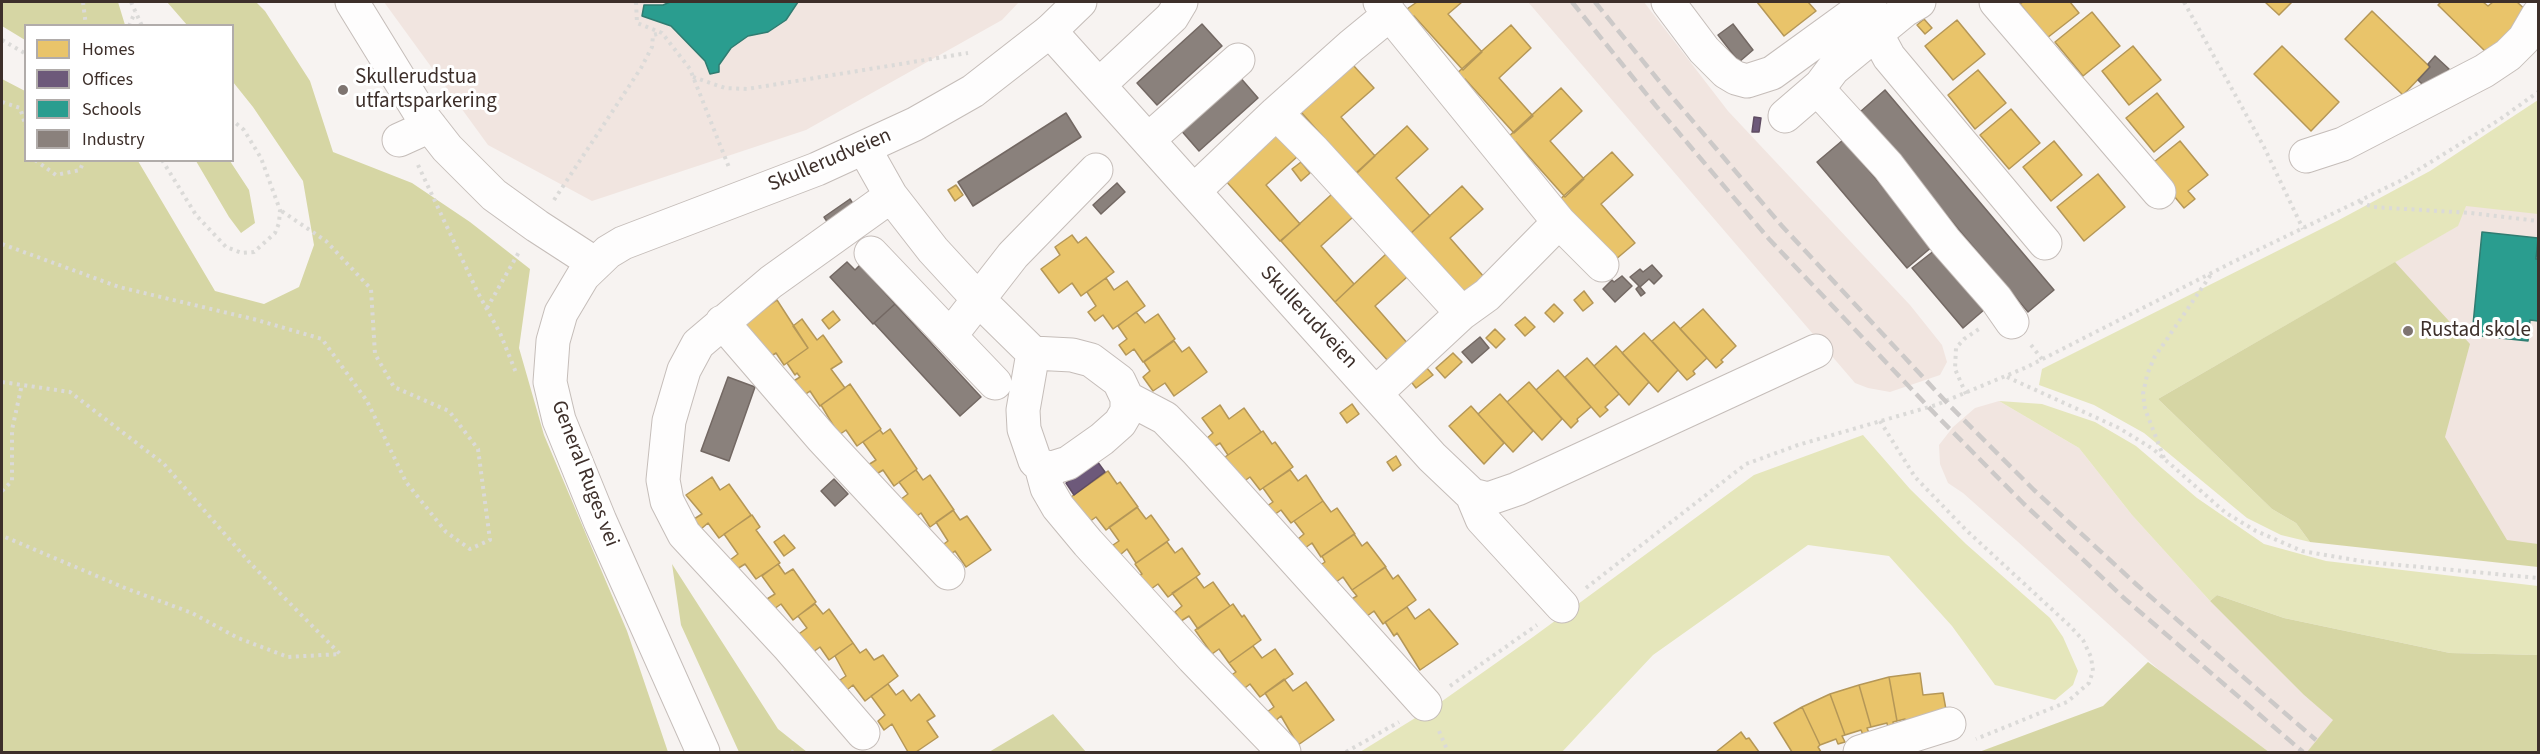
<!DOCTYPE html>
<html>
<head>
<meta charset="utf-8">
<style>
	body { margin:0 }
	#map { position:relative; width:2540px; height:754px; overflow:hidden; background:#f7f3f1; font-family:"Source Sans 3",sans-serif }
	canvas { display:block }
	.frame { position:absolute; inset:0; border:3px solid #3d2f2a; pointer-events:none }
	.legend { position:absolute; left:24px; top:24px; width:210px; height:138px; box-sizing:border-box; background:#fff; border:2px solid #b1acaa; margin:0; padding:8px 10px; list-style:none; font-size:18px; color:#3d2f2a }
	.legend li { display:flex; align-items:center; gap:12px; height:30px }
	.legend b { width:30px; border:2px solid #b1acaa }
</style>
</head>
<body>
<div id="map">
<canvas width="2540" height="754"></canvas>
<div class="frame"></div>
<ul class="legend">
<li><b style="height:16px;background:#e9c46a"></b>Homes</li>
<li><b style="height:16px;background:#6d597a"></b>Offices</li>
<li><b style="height:16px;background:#2a9d8f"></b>Schools</li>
<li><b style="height:16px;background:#8a817c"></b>Industry</li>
</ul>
</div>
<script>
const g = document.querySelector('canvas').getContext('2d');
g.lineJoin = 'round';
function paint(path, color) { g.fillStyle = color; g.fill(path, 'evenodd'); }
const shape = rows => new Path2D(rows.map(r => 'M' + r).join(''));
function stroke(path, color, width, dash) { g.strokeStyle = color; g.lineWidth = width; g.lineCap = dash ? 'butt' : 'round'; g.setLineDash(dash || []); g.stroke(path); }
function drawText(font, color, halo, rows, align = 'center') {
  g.font = font + ' "Source Sans 3",sans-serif'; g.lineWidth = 6; g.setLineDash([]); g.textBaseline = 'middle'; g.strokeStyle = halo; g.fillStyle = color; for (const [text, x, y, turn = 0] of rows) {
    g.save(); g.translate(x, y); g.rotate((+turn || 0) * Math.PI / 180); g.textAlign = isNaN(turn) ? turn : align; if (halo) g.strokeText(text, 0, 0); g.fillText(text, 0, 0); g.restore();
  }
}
paint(shape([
	[384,2,1019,2,1002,20,806,130,592,201,488,145],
	[1528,2,1644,2,1728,111,1910,305,1942,345,1947,362,1940,375,1890,392,1868,388,1855,383],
	[2538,118,2538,551,2296,523,2158,399,2457,226,2487,152],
	[1999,401,2079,448,2132,515,2210,601,2304,695,2334,720,2307,752,2269,752,2170,680,2017,541,1963,493,1948,483,1940,464,1939,445,1953,427,1975,408]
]), '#f1e5e0');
paint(shape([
	[2538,100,2538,214,2466,206,2458,226,2158,399,2272,509,2296,523,2310,542,2281,535,2247,518,2144,433,2094,405,2039,385,2042,369,2337,221,2430,171],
	[1999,401,2042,404,2095,422,2136,446,2197,498,2264,544,2326,561,2538,586,2538,655,2450,653,2284,618,2217,595,2210,601,2132,515,2079,448],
	[1863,435,1910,489,1966,544,2050,618,2063,637,2078,671,2073,685,2055,700,1995,685,1952,626,1889,556,1808,545,1653,655,1562,752,1360,752,1438,704,1533,637,1754,475]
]), '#e5e6bb');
paint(shape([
	[2,2,118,2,125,25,26,26,25,40,2,26],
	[167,2,256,2,265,11,310,81,333,152,412,183,470,222,530,269,519,348,544,435,627,631,668,752,2,752,2,79,25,91,26,160,138,161,215,291,264,304,299,287,314,245,303,181,253,107,233,82,232,26,187,25],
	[196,161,230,161,249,190,255,223,241,233,229,217],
	[2395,262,2470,344,2445,437,2507,540,2538,544,2538,567,2310,542,2296,523,2272,509,2158,399],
	[672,564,778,729,807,752,739,752,681,625],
	[2217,595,2284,618,2450,653,2538,655,2538,752,2307,752,2333,720,2304,695,2210,601],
	[2148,662,2269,752,1979,752,2103,706],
	[1053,714,1086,752,989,752]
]), '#d6d6a4');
const homes = shape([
	[1417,2,1462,2,1448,14,1482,52,1463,70,1414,16,1410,18,1404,11,1417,2],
	[1757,2,1808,2,1816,11,1784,36,1757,2],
	[2023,2,2070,2,2079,13,2047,38,2020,4,2023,2],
	[2265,2,2292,2,2279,15,2265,2],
	[2441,2,2483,2,2488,6,2493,2,2517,2,2528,12,2488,54,2438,5,2441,2],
	[2372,11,2430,67,2403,95,2345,39,2372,11],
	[2092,12,2120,46,2083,76,2055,42,2092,12],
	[1924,19,1932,28,1925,34,1917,25,1924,19],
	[1957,20,1985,54,1953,80,1925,46,1957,20],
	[1511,25,1531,48,1499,78,1533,116,1514,133,1465,79,1461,82,1455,75,1511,25],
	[2133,46,2161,80,2129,105,2102,71,2133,46],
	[2282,46,2339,102,2311,131,2254,74,2282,46],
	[1353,65,1374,88,1341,117,1375,156,1356,174,1301,112,1353,65],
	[1978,70,2006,103,1975,129,1948,95,1978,70],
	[1561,88,1582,111,1550,141,1584,179,1565,197,1516,142,1512,145,1506,139,1561,88],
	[2157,93,2184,127,2154,152,2126,118,2157,93],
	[2011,109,2040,143,2009,169,1980,135,2011,109],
	[1407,126,1428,149,1396,178,1430,216,1410,234,1356,173,1407,126],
	[1277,133,1298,156,1266,185,1300,224,1280,241,1225,180,1277,133],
	[2054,141,2082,175,2051,201,2023,167,2054,141],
	[2180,141,2208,175,2188,191,2195,199,2184,208,2149,166,2180,141],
	[1612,152,1633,175,1601,204,1635,243,1615,260,1557,202,1612,152],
	[1301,162,1310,173,1301,181,1292,169,1301,162],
	[2098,174,2125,207,2084,241,2057,207,2098,174],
	[956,185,963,195,955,201,948,190,956,185],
	[1462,186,1483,209,1450,238,1484,277,1464,295,1410,234,1462,186],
	[1332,194,1353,217,1321,246,1354,284,1335,302,1281,241,1332,194],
	[1072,235,1078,243,1086,237,1114,272,1081,296,1072,283,1059,293,1041,269,1060,255,1055,247,1072,235],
	[1386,254,1407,277,1375,306,1409,345,1389,362,1335,302,1386,254],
	[1106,278,1114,290,1127,281,1145,306,1113,329,1103,315,1095,321,1088,312,1096,306,1087,292,1106,278],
	[1584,291,1593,303,1583,311,1574,300,1584,291],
	[777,300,808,348,784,365,776,353,765,360,745,323,777,300],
	[1554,304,1563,313,1554,322,1545,313,1554,304],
	[1703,309,1736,346,1721,360,1723,362,1716,368,1680,329,1703,309],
	[833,311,840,320,829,329,822,320,833,311],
	[1136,312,1145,323,1158,314,1175,339,1143,362,1134,349,1126,355,1119,345,1127,339,1118,326,1136,312],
	[1525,317,1535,327,1525,336,1515,325,1525,317],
	[802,319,817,340,823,335,842,362,831,369,845,388,820,406,810,391,799,399,789,384,800,377,797,373,795,375,787,363,808,348,793,326,802,319],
	[1674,322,1707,358,1693,371,1695,374,1687,380,1652,341,1674,322],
	[1495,329,1505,339,1496,348,1486,338,1495,329],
	[1644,333,1678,370,1658,392,1622,353,1644,333],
	[1174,341,1182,352,1189,347,1207,372,1174,396,1165,383,1153,391,1143,377,1150,371,1144,362,1174,341],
	[1616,346,1649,382,1629,405,1594,366,1616,346],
	[1453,353,1462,362,1445,378,1436,368,1453,353],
	[1587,358,1619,394,1605,407,1608,410,1600,417,1565,377,1587,358],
	[1425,366,1433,375,1416,388,1409,379,1425,366],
	[1558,370,1591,407,1577,419,1578,421,1571,428,1536,390,1558,370],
	[1529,382,1562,419,1542,440,1507,402,1529,382],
	[850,384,881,429,857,446,846,430,839,435,821,405,850,384],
	[1500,394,1533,431,1513,452,1478,414,1500,394],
	[1352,404,1359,414,1347,423,1340,413,1352,404],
	[1220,405,1229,419,1244,408,1261,432,1228,455,1220,443,1212,448,1206,439,1213,433,1202,418,1220,405],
	[1471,406,1504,443,1484,464,1449,426,1471,406],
	[890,429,917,469,894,486,883,470,875,475,868,465,876,460,863,442,880,430,883,434,890,429],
	[1263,431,1272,444,1275,442,1293,467,1260,490,1250,477,1243,482,1225,457,1263,431],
	[1396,456,1401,465,1393,471,1387,462,1396,456],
	[916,470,923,480,930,475,954,510,930,527,921,513,910,521,897,502,908,494,899,482,916,470],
	[1290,470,1298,481,1306,475,1323,501,1291,523,1281,510,1274,515,1267,506,1273,502,1263,488,1290,470],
	[1108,471,1117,484,1120,482,1138,507,1106,530,1096,517,1089,522,1071,497,1108,471],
	[712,477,720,490,729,484,751,515,719,538,708,523,701,529,694,519,702,514,686,495,712,477],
	[1323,501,1331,512,1337,508,1355,534,1321,557,1312,543,1305,548,1298,539,1304,534,1294,521,1323,501],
	[1137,507,1146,519,1151,515,1169,540,1136,563,1127,549,1120,555,1113,545,1119,541,1109,527,1137,507],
	[953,510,960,520,967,516,991,550,966,567,955,551,948,556,941,546,948,541,936,522,953,510],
	[752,515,760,527,756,530,780,563,756,579,745,564,737,569,730,560,738,554,724,534,752,515],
	[1354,534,1362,546,1367,542,1386,567,1352,590,1343,577,1332,585,1319,566,1325,562,1322,556,1354,534],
	[784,535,795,548,784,556,774,542,784,535],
	[1167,542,1175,553,1182,548,1200,574,1168,597,1158,584,1147,592,1137,577,1142,574,1135,564,1167,542],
	[778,564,785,574,793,569,816,602,793,620,781,604,774,609,767,599,775,594,762,576,778,564],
	[1385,567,1393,579,1398,575,1416,600,1383,624,1374,611,1363,619,1350,600,1357,596,1352,590,1385,567],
	[1196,577,1204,588,1213,582,1230,606,1198,629,1189,616,1181,621,1175,612,1182,606,1172,593,1196,577],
	[815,604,823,614,829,609,853,643,829,660,820,647,809,655,796,636,807,628,798,616,815,604],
	[1233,604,1242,617,1244,615,1261,640,1229,663,1219,649,1212,654,1195,630,1233,604],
	[1407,607,1415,619,1429,609,1458,644,1420,670,1397,633,1394,636,1385,622,1407,607],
	[853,643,860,653,866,649,874,660,883,655,898,676,865,701,853,685,847,690,840,680,846,676,835,656,853,643],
	[1253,646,1262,658,1275,649,1293,674,1260,697,1250,684,1241,691,1230,676,1236,672,1229,663,1253,646],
	[1920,673,1923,695,1943,693,1947,715,1906,728,1905,719,1897,721,1889,677,1920,673],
	[1889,677,1897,721,1893,722,1894,727,1888,729,1887,723,1871,727,1859,685,1889,677],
	[1284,679,1293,691,1306,682,1334,720,1298,745,1281,716,1274,722,1267,712,1274,707,1265,693,1284,679],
	[888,684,896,695,903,690,911,701,919,694,935,716,927,721,938,737,916,752,908,752,892,724,884,730,878,721,885,715,871,696,888,684],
	[1859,685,1871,727,1867,728,1869,733,1863,735,1861,730,1845,735,1830,694,1859,685],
	[1830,694,1845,735,1842,736,1845,742,1838,744,1836,739,1820,745,1802,707,1830,694],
	[1802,707,1820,745,1818,747,1821,752,1792,752,1774,723,1802,707],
	[1741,732,1746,739,1749,738,1759,752,1716,752,1741,732]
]);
paint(homes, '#e9c46a');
stroke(homes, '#b59757', 1.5);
const offices = shape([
	[1754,117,1761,118,1759,132,1752,132,1754,117],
	[1097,461,1105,472,1074,495,1066,483,1097,461]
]);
paint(offices, '#6d597a');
stroke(offices, '#5f4c62', 1.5);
const schools = shape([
	[670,2,798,2,786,20,768,32,748,36,731,48,719,65,719,72,710,74,705,61,671,26,642,16,644,5,663,5,670,2],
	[2482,232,2538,238,2536,259,2538,259,2538,321,2530,320,2528,341,2472,335,2482,232]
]);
paint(schools, '#2a9d8f');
stroke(schools, '#307c71', 1.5);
const industry = shape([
	[1202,24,1222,46,1157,105,1137,83,1202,24],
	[1733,24,1753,50,1739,62,1718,35,1733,24],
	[2435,56,2449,69,2428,90,2418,80,2430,67,2428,64,2435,56],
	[1238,75,1258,98,1199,151,1179,128,1238,75],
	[1885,90,2054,290,2028,312,1860,112,1885,90],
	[1066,113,1081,137,973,206,958,182,1066,113],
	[1843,140,1933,246,1907,268,1817,162,1843,140],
	[1117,183,1125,192,1101,214,1093,205,1117,183],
	[850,199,858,212,832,229,824,217,850,199],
	[1935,250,1985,309,1963,328,1912,268,1935,250],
	[847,262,855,270,860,265,895,304,873,324,830,277,847,262],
	[1652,265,1662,276,1654,284,1649,279,1640,287,1645,293,1641,296,1636,289,1639,286,1630,277,1640,269,1643,272,1652,265],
	[1622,276,1632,286,1615,302,1603,289,1612,280,1614,282,1622,276],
	[895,304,981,397,960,416,874,323,895,304],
	[1480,337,1489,348,1472,363,1462,352,1480,337],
	[728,377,755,387,729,461,701,451,728,377],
	[834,479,848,494,835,506,821,491,834,479]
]);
paint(industry, '#8a817c');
stroke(industry, '#736863', 1.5);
const minor = shape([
	[352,2,422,116,447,148,494,195,537,226,594,263],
	[1668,2,1704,50,1726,72,1736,78,1747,81,1772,73,1870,2],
	[1919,2,1905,10,1833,69,1821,85,1825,97,1888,166,1946,242,1996,299,2012,322],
	[1996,2,2159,192],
	[1050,31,1432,457,1472,495,1482,519,1562,606],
	[1876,33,1889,57,2045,243],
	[1099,85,1172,17,1181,2],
	[1276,113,1313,150,1462,313],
	[1785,116,1821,85],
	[399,140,430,126],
	[1148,140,1238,60],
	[864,148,891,196,933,250,979,300,1033,353,1072,355,1091,360,1119,381,1127,398,1127,411,1120,423,1102,439,1068,463,1052,468,1041,466],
	[2306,156,2343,144,2484,71,2508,55,2524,39,2538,15],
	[1194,191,1276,113,1351,46,1390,14],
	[1559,222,1602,265],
	[871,253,950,336],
	[722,322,822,438,948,573],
	[1033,353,1023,410,1024,429,1035,461,1041,466,1047,488,1058,507,1088,543,1193,658,1284,752],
	[995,383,950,336,1013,255,1096,170],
	[1376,393,1462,313,1487,295,1559,222,1380,2],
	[1127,398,1165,418,1196,450,1425,704],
	[1472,495,1488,499,1517,489,1816,351],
	[863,733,788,646,684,534,667,501,663,480,669,421,684,370,698,344,771,282,891,196],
	[1860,752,1949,724]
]);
const major = shape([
	[703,752,600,521,559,420,550,382,553,341,561,313,583,276,608,252,623,243,817,169,915,124,973,91,1050,31,1080,2]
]);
stroke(minor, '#c5bdb9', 35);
stroke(major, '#c5bdb9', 35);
stroke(shape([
	[83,2,86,26],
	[131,2,142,26],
	[636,2,637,23,662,33,690,69,730,170],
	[2184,2,2264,147,2303,229],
	[129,26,135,12],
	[2,40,26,54],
	[693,77,725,88,747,89,968,53],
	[2,102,20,108,26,127],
	[35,160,56,175,80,170,84,160],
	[162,160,196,215,226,247,242,253,254,252,275,233,279,223,280,210,261,158,244,130,232,120],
	[418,165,478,293,500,333,517,375],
	[554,200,641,68,652,47,653,35,661,33],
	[2360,202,2373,207,2471,213,2538,221],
	[2,244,119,287,257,320,322,339,367,401,406,482,446,532,470,549,490,540,478,449,449,411,394,387,375,354,371,289,326,241,280,210],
	[487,308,519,252],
	[2031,345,2042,359],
	[2007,377,2119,428,2153,449,2226,513,2256,531,2302,551,2367,562,2538,578],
	[2,382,70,392,164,464,250,563,340,654,288,657,238,638,192,613,125,588,5,537,2,538],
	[1966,394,1955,369,1956,348,1964,339,1979,329],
	[1880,421,1915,477,1966,530,2070,626,2083,640,2091,657,2093,671,2089,683,2067,702,1976,739],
	[2164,458,2145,409,2143,394,2147,375,2154,358,2212,273],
	[2,491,12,481,12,430,22,384],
	[1586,588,1746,464,1798,445,1936,405,2027,367,2231,263,2400,181,2499,120,2538,92],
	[1450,686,1537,625],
	[1439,731,1448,752],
	[791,751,793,752],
	[1346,752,1399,722]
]), '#dbdad8', 4, [3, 4.5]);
stroke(minor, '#fefdfd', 33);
stroke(major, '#fefdfd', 33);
stroke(shape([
	[1572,2,1656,106,1769,239,1937,416,2024,504,2125,599,2303,752],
	[1595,2,1668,92,1782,226,1949,405,2034,490,2137,585,2316,740]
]), '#ccc9c8', 4.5, [12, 6]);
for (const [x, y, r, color] of [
	[343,90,6,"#7e7470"],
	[2408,331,6,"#7e7470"]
]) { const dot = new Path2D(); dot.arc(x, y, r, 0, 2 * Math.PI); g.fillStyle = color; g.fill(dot); stroke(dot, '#fff', 2); }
drawText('21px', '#3d2f2a', '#fff', [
	["Skullerudstua",355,78],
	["utfartsparkering",355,102],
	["Rustad skole",2420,331]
], 'left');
drawText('21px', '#3d2f2a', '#fff', [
	["Skullerudveien",830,161,-23],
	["Skullerudveien",1308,318,47],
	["General Ruges vei",584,474,69]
]);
</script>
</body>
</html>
